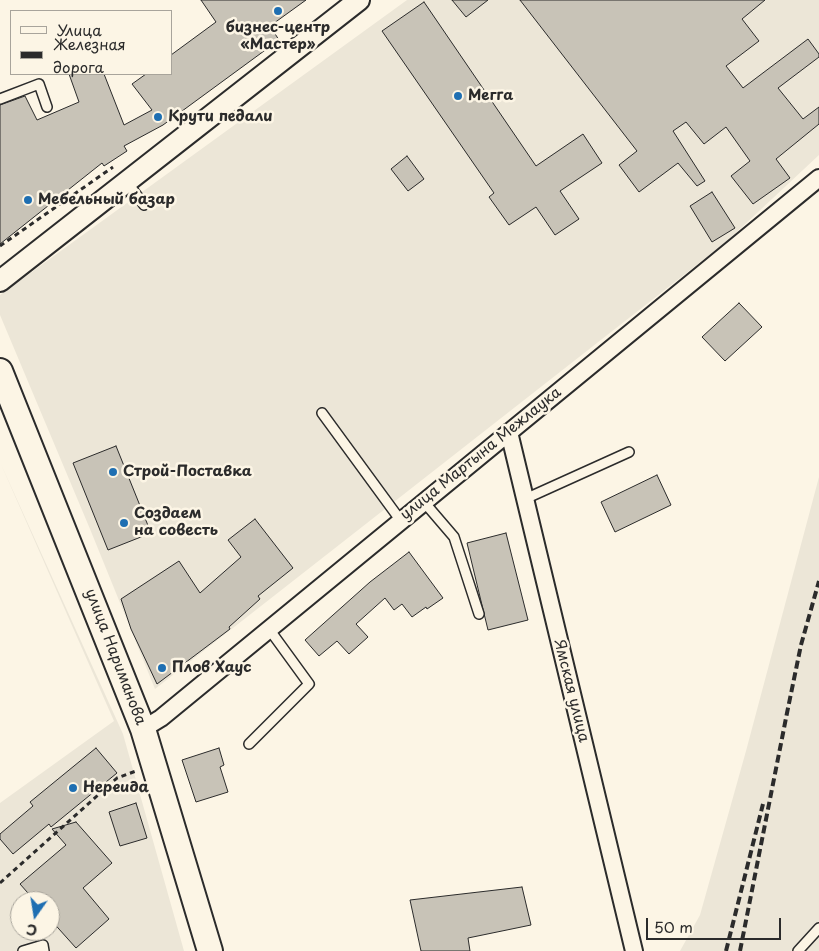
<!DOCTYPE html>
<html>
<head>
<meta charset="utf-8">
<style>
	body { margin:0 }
	#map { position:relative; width:819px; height:951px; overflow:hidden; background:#fcf5e5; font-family:"Playpen Sans",sans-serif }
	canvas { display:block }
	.legend { position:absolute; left:10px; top:10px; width:162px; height:65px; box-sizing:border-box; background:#fcf5e5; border:1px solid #a8a49b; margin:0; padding:6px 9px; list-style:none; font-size:15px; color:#2b2b2b }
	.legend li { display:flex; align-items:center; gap:10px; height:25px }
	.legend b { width:25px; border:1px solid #a8a49b }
	.north { position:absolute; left:10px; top:891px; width:50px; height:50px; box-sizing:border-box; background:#fcf5e5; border:1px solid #a8a49b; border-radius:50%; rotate:193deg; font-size:14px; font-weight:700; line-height:20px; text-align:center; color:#2b2b2b }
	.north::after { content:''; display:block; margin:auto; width:18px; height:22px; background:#1f6fb2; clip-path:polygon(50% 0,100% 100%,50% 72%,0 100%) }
	.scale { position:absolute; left:646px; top:918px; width:135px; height:22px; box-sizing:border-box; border:2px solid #2b2b2b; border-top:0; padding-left:6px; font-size:15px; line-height:18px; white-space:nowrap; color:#2b2b2b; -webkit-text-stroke:4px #fcf5e5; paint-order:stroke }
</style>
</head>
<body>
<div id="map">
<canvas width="819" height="951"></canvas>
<ul class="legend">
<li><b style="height:6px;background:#fcf5e5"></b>Улица</li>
<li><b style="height:6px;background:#2b2b2b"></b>Железная дорога</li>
</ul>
<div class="north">С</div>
<div class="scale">50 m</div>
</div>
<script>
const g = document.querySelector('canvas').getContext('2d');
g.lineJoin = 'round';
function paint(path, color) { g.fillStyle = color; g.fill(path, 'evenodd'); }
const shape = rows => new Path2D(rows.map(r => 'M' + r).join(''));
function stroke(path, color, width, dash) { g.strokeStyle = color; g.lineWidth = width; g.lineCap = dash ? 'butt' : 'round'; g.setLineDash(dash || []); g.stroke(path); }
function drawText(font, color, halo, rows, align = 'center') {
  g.font = font + ' "Playpen Sans",sans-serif'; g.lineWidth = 5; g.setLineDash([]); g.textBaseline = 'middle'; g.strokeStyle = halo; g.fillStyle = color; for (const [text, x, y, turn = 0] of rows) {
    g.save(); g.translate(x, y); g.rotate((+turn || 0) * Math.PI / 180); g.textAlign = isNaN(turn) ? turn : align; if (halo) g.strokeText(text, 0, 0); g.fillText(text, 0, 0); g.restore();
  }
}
paint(shape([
	[407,0,819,0,819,155,726,242,155,689,90,529,0,315,0,295],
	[0,462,123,734,184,951,0,951,0,803,114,721],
	[20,901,50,901,50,931,20,931],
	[819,477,819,951,680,951,700,915,746,751]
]), '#ece6d7');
const building = shape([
	[201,0,306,0,270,26,279,40,163,125,124,146,127,151,104,166,102,163,0,244,0,105,25,96,37,120,79,102,69,74,104,74,124,125,152,110,132,84,146,74,171,74,171,55,216,22,201,0],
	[452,0,488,0,466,17,452,0],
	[520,0,765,0,742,19,759,41,726,66,743,88,808,39,819,54,819,57,778,88,803,119,819,107,819,124,776,159,790,178,753,204,731,176,750,161,726,127,704,144,686,122,673,131,705,181,697,186,678,163,639,192,619,165,637,151,520,0],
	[424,2,536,166,583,134,602,163,560,191,579,219,555,235,536,207,509,225,489,197,494,193,382,31,424,2],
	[407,156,424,179,408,191,391,169,407,156],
	[712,192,735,228,712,242,690,206,712,192],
	[739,303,762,327,725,361,702,337,739,303],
	[116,446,151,533,108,550,73,463,116,446],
	[657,475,671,505,615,532,601,502,657,475],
	[255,519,293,568,258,596,260,599,229,627,230,629,157,684,131,629,121,599,179,561,200,593,241,557,228,540,255,519],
	[506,533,528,620,488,630,467,543,506,533],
	[409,552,443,598,427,609,426,607,412,617,402,604,394,610,385,598,356,624,368,637,349,654,337,641,319,656,305,640,370,582,409,552],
	[96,748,117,773,51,827,49,824,13,854,0,839,0,834,33,806,30,802,96,748],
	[219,748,224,765,220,767,228,792,196,802,182,760,219,748],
	[136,803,147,838,120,846,109,812,136,803],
	[76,822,112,863,83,888,109,919,76,948,50,919,50,901,35,901,20,884,66,845,52,829,76,822],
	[522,887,531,925,468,938,470,951,421,951,410,900,522,887]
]);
paint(building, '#c8c3b7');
stroke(building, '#2b2b2b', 1);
const service = shape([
	[0,99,39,84,47,107],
	[127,182,144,205],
	[322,413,401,521],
	[525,499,629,452],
	[424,502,454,537,479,614],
	[249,744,309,684,269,629],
	[23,951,43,945,44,951],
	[798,951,819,928]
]);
const minor = shape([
	[509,432,634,951],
	[143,729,161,718,819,178]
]);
const tertiary = shape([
	[0,281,359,0]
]);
const secondary = shape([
	[0,371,143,729,210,951]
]);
stroke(service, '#2b2b2b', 12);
stroke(minor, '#2b2b2b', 20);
stroke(tertiary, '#2b2b2b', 24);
stroke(secondary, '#2b2b2b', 28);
stroke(shape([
	[0,246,113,167],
	[0,883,117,778,136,771]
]), '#2b2b2b', 3, [5, 4]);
stroke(service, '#fcf5e5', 9);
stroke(minor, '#fcf5e5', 16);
stroke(tertiary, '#fcf5e5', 20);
stroke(secondary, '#fcf5e5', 24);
stroke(shape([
	[726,951,763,804],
	[740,951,787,713,801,645,819,581]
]), '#2b2b2b', 4, [8, 4]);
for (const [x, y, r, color] of [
	[278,11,5,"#1f6fb2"],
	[458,96,5,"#1f6fb2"],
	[158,117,5,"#1f6fb2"],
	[28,200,5,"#1f6fb2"],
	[113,472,5,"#1f6fb2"],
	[124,523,5,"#1f6fb2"],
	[162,668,5,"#1f6fb2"],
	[73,788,5,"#1f6fb2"]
]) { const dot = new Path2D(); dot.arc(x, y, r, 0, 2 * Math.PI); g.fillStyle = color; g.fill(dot); stroke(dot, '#fcf5e5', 2); }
drawText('bold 15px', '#2b2b2b', '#fcf5e5', [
	["бизнес-центр",278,28,"center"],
	["«Мастер»",278,45,"center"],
	["Мегга",468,96],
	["Крути педали",168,117],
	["Мебельный базар",38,200],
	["Строй-Поставка",123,472],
	["Создаем",134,514],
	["на совесть",134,531],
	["Плов Хаус",172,668],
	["Нереида",83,788]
], 'left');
drawText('15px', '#2b2b2b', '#fcf5e5', [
	["улица Мартына Межлаука",481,454,-39],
	["улица Нариманова",115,657,69],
	["Ямская улица",571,691,76]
]);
</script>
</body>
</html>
